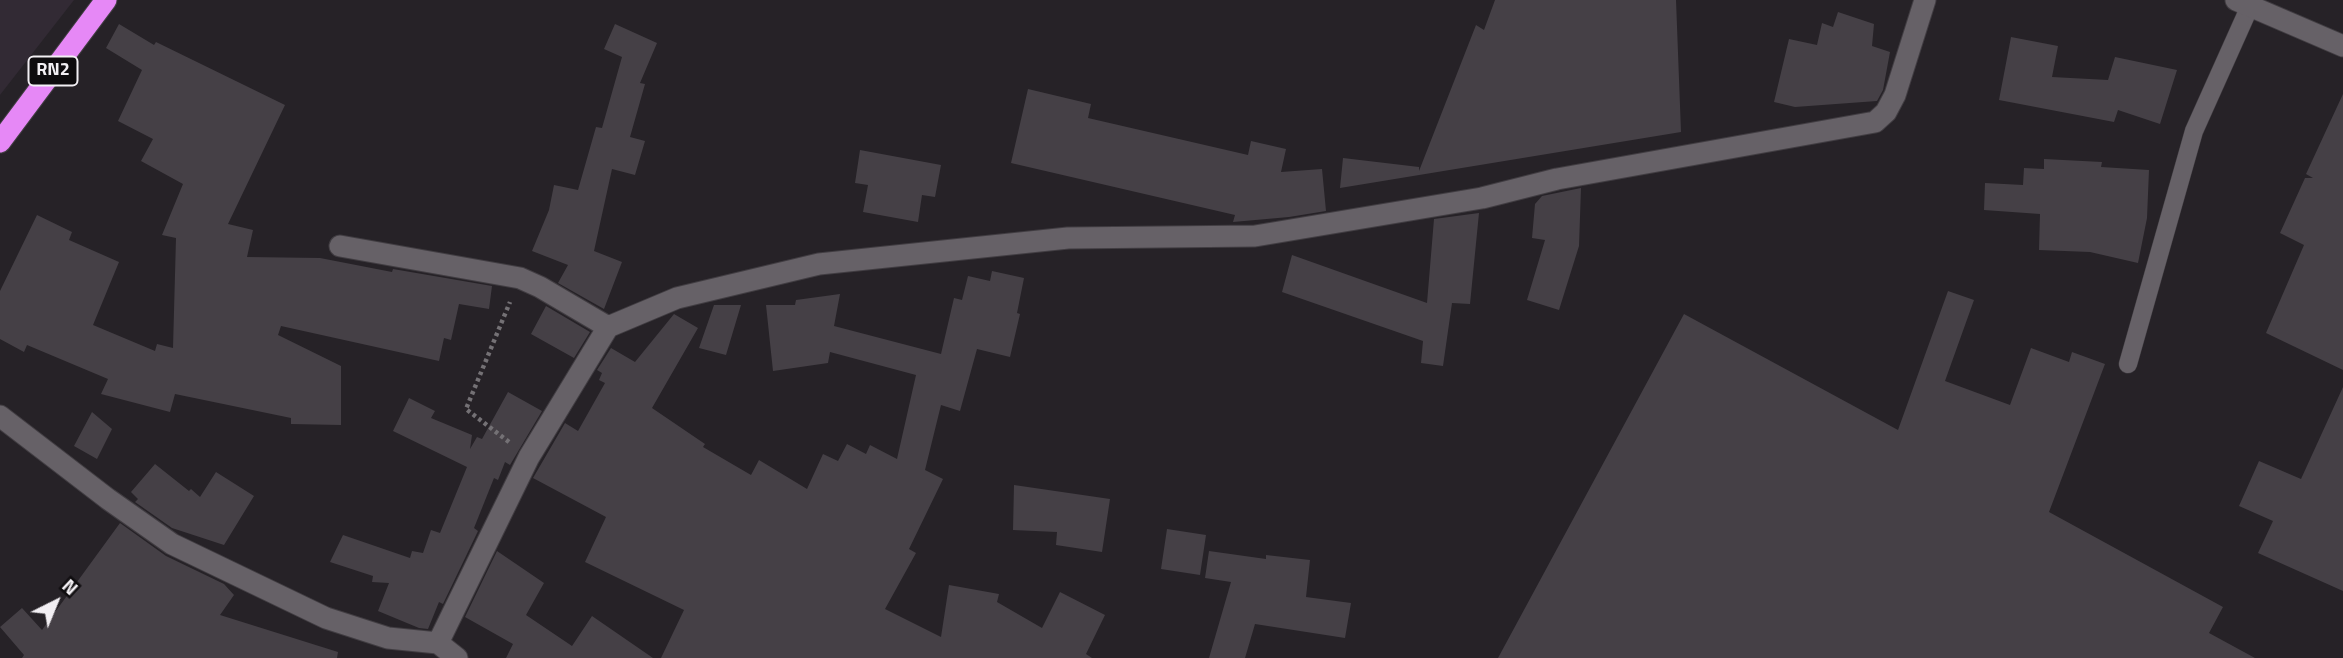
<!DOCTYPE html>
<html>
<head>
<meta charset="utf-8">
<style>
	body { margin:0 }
	#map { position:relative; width:2343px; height:658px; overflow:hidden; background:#262227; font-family:"Titillium Web",sans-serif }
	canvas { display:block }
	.north { position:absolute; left:21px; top:567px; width:70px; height:70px; -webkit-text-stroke:5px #0e0c0e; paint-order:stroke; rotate:43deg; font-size:19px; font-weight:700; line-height:28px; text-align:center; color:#f2eff3 }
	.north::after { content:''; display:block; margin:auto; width:24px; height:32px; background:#f2eff3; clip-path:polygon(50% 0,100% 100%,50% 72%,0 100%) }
</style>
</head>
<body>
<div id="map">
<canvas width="2343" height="658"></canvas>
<div class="north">N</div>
</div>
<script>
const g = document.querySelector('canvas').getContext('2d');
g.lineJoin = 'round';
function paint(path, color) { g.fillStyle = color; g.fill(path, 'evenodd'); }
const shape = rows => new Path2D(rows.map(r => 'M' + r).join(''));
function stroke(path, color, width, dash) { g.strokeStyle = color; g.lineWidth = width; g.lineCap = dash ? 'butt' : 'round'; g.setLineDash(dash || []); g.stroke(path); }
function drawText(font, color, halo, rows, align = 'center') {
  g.font = font + ' "Titillium Web",sans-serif'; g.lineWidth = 5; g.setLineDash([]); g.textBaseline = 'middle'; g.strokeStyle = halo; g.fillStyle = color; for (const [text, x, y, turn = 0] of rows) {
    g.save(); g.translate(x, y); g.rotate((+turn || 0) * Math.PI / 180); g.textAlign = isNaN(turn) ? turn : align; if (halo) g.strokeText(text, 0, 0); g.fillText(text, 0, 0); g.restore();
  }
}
paint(shape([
	[0,0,74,0,0,95]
]), '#322a34');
paint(shape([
	[1495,0,1676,0,1681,132,1340,188,1343,158,1419,167,1419,171,1476,25,1484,30],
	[1838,12,1874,24,1872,46,1890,52,1883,90,1877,101,1795,107,1774,102,1789,39,1817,45,1822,23,1833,27],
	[119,24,154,45,156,42,285,105,228,224,253,230,247,257,320,258,392,272,393,269,492,286,489,309,459,304,451,340,444,338,439,361,281,326,278,335,341,366,341,425,291,424,291,418,175,394,170,412,101,394,108,379,27,345,24,352,0,339,0,291,37,215,72,232,69,240,119,262,93,325,155,351,157,344,173,348,176,238,162,235,183,184,141,161,153,139,118,121,142,70,106,48],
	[615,24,657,43,640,83,645,84,630,137,645,141,635,175,612,169,594,251,622,262,604,309,558,283,568,265,532,251,549,210,554,185,578,190,596,127,602,128,622,57,604,49],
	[2011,37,2058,46,2052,77,2108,80,2115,57,2177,70,2160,124,2118,110,2114,122,1999,100],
	[1028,89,1091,104,1088,118,1248,155,1251,141,1286,149,1281,172,1322,169,1326,211,1289,217,1233,222,1235,215,1011,163],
	[2343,94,2343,370,2266,333,2304,245,2280,233,2305,178,2313,178,2306,174],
	[860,150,941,165,935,197,922,195,918,222,863,212,868,185,855,183],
	[2044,159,2102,162,2101,167,2149,170,2147,218,2138,263,2090,252,2039,250,2040,214,1984,210,1985,183,2023,185,2024,168,2044,169],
	[1581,188,1579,246,1559,310,1527,300,1545,240,1532,238,1535,204,1542,196],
	[1479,213,1470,304,1452,303,1443,366,1421,363,1423,341,1282,292,1292,255,1427,303,1434,219],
	[992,271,1024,278,1017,313,1020,314,1010,357,977,349,960,411,941,405,925,470,943,479,909,549,916,553,885,609,941,637,949,585,999,594,997,602,1042,628,1060,592,1105,615,1086,654,1092,658,661,658,684,610,585,562,606,517,533,478,565,423,578,431,605,383,599,380,602,373,597,370,611,348,635,362,674,314,698,328,652,408,705,444,703,447,751,475,759,460,807,489,823,454,838,461,847,444,866,454,870,445,897,459,916,375,830,352,828,363,773,371,766,305,795,305,796,300,840,294,834,326,941,354,954,298,962,300,968,276,990,281],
	[1948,291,1974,300,1945,381,2010,405,2031,348,2069,362,2072,352,2105,364,2049,512,2223,607,2209,633,2255,658,1498,658,1684,314,1898,430],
	[714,305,741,305,726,355,699,348],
	[546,306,590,332,574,358,531,334],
	[2343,387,2343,591,2258,553,2273,521,2239,506,2259,461,2301,479],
	[508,392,542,411,510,465,505,462,498,480,494,478,474,528,478,531,443,604,439,602,428,629,419,628,378,611,389,583,372,582,373,576,330,562,343,535,410,558,412,551,423,553,431,530,440,533,467,467,393,431,409,398,435,411,431,418,472,435,470,449,477,437,482,439],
	[92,412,112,429,97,459,74,446],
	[155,464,189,491,191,489,200,497,216,472,254,496,224,545,172,528,135,502,138,499,131,492],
	[1014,485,1110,499,1102,552,1056,545,1057,532,1013,530],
	[120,523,166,556,224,584,234,595,220,615,338,652,337,658,22,658,24,655,0,627,22,608,42,630],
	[1167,529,1206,535,1200,575,1161,569],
	[497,551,544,583,526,615,572,646,592,616,653,658,506,658,513,644,465,617],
	[1209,551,1266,559,1266,555,1310,560,1306,597,1351,603,1345,638,1255,624,1245,658,1209,658,1231,582,1205,578]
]), '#454046');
const lane = shape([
	[2128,364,2194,131,2250,6]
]);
const street = shape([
	[2236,0,2343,46],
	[340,246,520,278,540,287,608,327],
	[0,416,108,499,172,544,326,618,388,638,438,643,457,658],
	[438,643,529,457,608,327,677,298,819,264,1068,238,1255,236,1482,198,1557,179,1875,122,1886,112,1895,95,1925,0]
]);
const highway = shape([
	[0,142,106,0]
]);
stroke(lane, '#413d42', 19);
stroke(street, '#413d42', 23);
stroke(highway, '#413d42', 23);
stroke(shape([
	[509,442,466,409,510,302]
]), '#747175', 4.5, [3.5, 3.5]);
stroke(lane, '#666167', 18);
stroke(street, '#666167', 21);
stroke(highway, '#e688f6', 21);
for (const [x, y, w] of [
	[53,71,49]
]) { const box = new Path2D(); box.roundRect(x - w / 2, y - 14.5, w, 29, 5); g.fillStyle = '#0e0c0e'; g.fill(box); stroke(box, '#f2eff3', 2); }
drawText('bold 18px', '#f2eff3', null, [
	["RN2",53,71]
]);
</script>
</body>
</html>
